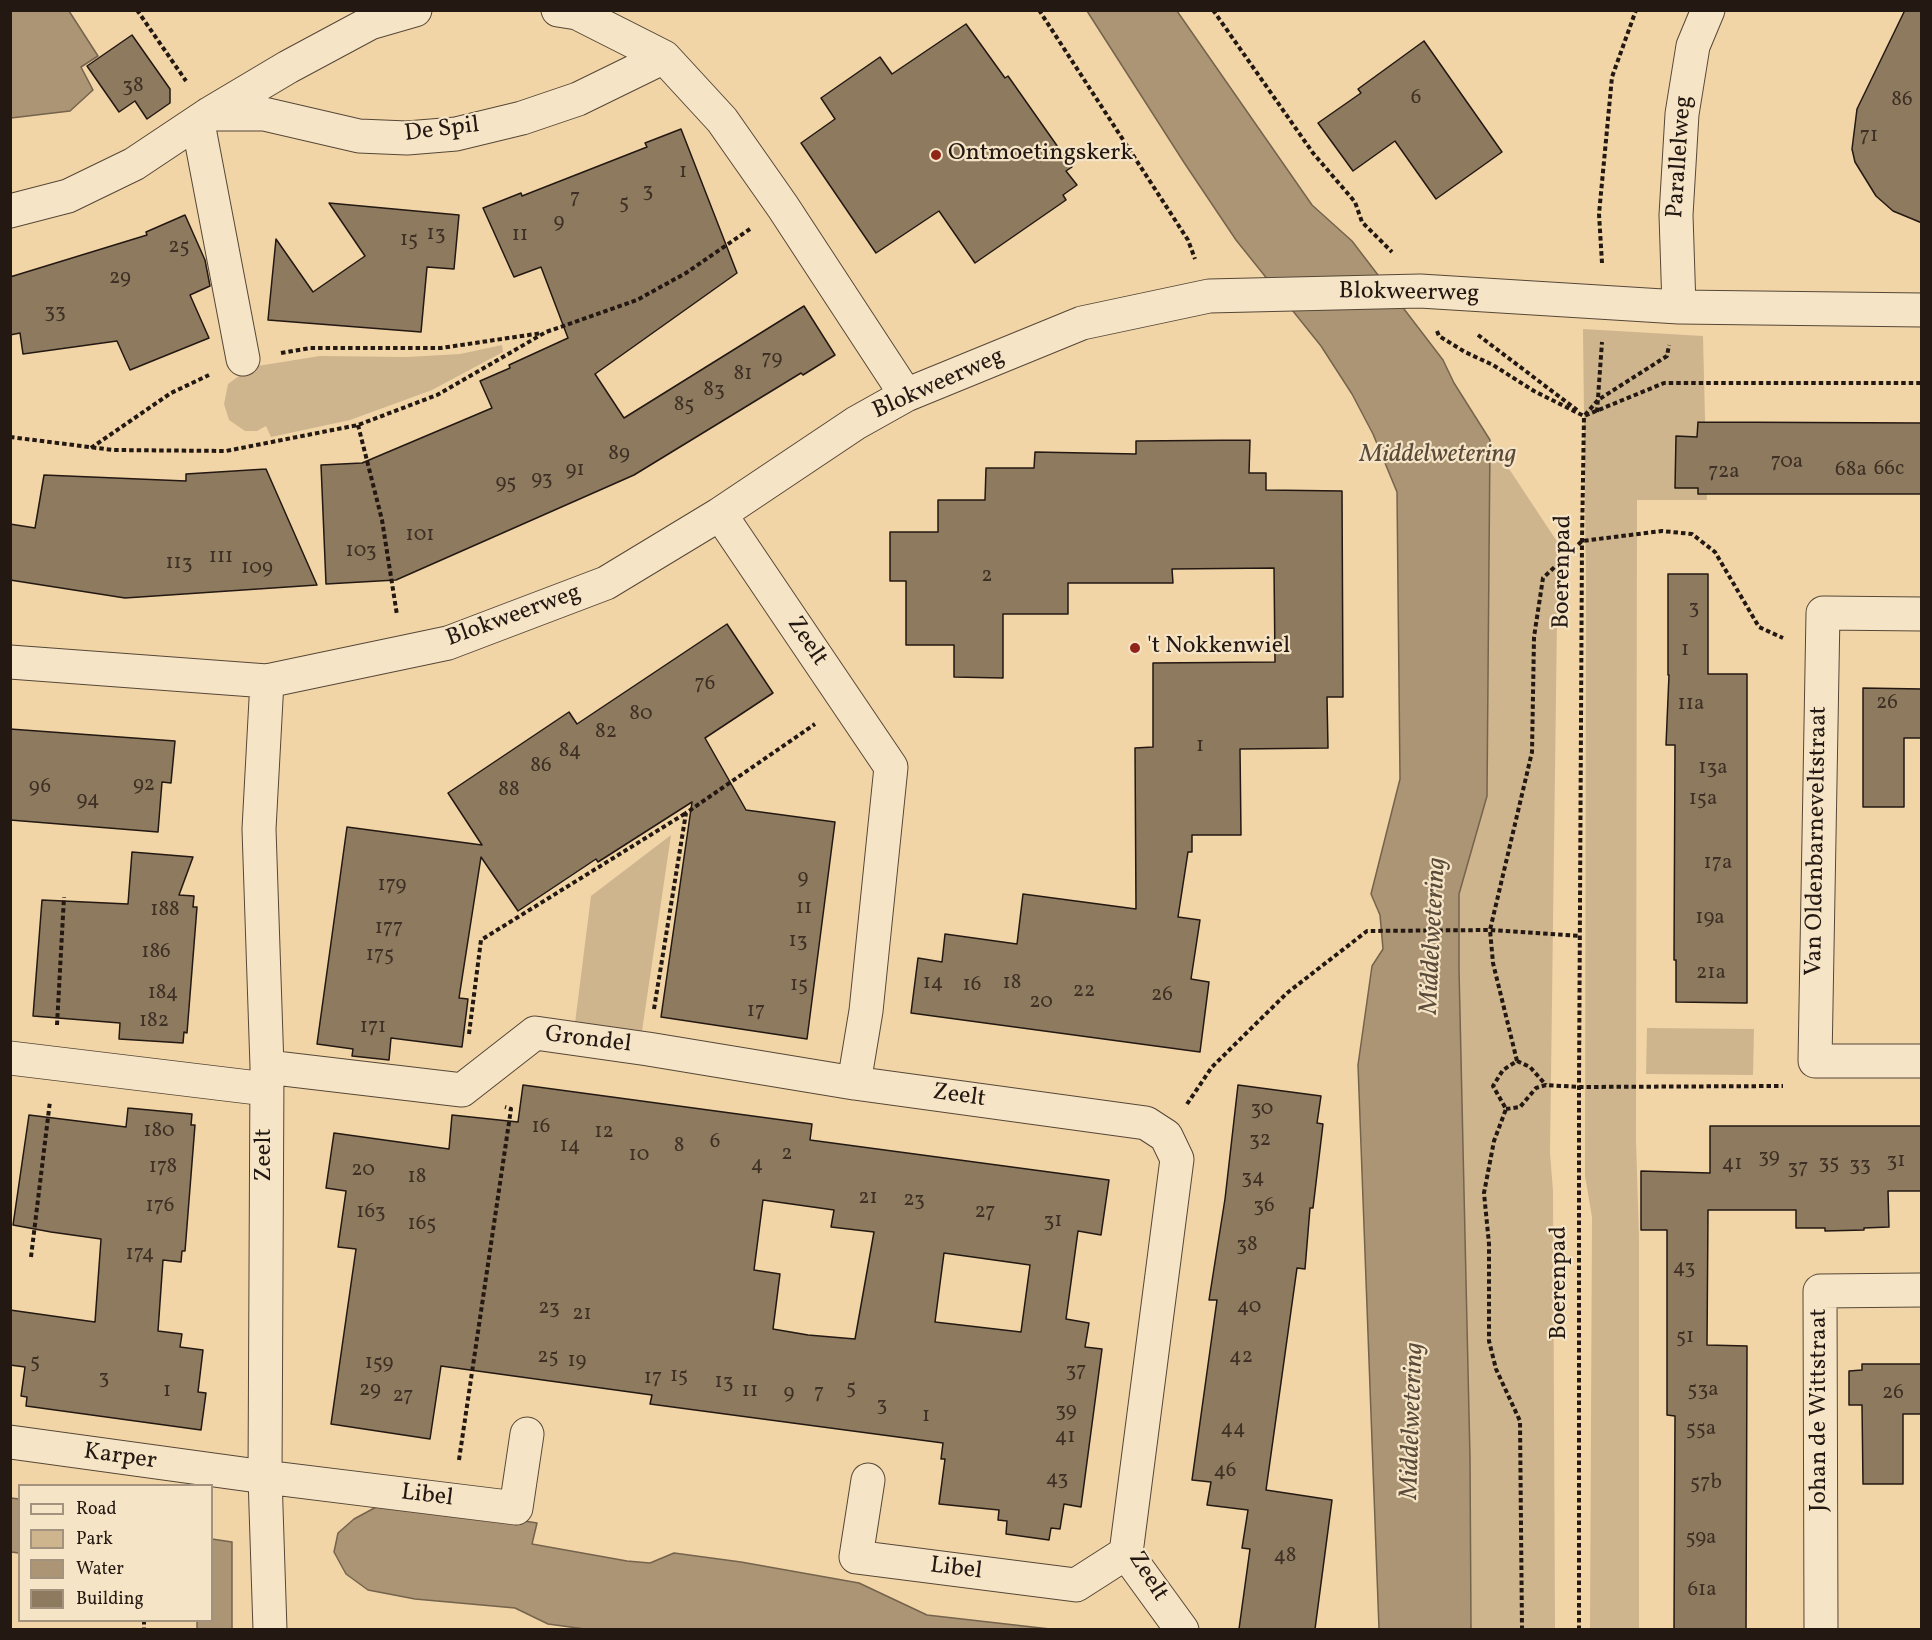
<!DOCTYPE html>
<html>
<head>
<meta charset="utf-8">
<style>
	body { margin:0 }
	#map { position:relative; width:1932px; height:1640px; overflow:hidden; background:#f1d5a7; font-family:Vollkorn,serif }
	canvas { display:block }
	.frame { position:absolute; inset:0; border:12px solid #231812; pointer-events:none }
	.legend { position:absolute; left:18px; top:1484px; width:195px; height:138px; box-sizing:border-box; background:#f6e4c6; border:2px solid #a2927e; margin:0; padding:8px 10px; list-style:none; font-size:18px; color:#231812 }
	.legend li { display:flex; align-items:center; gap:12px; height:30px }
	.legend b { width:30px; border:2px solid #a2927e }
</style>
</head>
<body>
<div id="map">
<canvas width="1932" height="1640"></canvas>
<div class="frame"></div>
<ul class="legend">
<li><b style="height:8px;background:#f6e4c6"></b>Road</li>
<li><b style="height:16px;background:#ceb58e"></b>Park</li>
<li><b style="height:16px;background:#ab9574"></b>Water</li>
<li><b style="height:16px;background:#8e7a5f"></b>Building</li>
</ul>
</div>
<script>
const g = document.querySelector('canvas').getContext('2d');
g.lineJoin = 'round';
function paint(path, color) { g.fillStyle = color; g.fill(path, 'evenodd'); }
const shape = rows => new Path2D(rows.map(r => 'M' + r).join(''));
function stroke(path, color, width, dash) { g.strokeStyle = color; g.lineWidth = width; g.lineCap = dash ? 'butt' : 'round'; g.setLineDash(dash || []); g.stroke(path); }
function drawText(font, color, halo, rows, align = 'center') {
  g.font = font + ' Vollkorn,serif'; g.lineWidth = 4.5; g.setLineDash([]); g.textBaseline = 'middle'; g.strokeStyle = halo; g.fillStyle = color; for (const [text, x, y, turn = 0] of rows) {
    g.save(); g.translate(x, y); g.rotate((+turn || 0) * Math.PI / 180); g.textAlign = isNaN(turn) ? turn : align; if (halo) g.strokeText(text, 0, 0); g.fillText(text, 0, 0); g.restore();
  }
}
paint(shape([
	[1583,329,1703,336,1707,500,1637,500,1636,1140,1639,1237,1639,1630,1590,1629,1592,1217,1585,1176,1586,585],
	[502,345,503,352,432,390,350,420,271,437,266,426,257,431,245,431,229,420,224,404,228,384,251,367,320,356,407,357,460,354],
	[1490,440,1558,543,1550,1153,1553,1191,1555,1629,1471,1630,1470,1458,1459,969,1459,894,1487,796],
	[671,835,642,1031,575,1023,591,896],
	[1647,1028,1754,1029,1753,1075,1646,1074]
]), '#ceb58e');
const water = shape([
	[11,10,69,11,98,56,81,67,93,90,70,111,11,118,11,10],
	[1087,11,1177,11,1312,205,1352,241,1443,360,1454,383,1490,440,1487,796,1459,894,1459,969,1470,1458,1471,1629,1379,1629,1358,1065,1372,966,1383,949,1380,915,1371,894,1400,779,1397,492,1373,434,1352,394,1321,346,1236,240,1185,164,1087,11],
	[11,1498,19,1499,19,1553,11,1552,11,1498],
	[410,1503,537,1523,532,1544,627,1561,650,1563,674,1553,741,1562,859,1583,927,1615,1050,1629,585,1629,548,1624,515,1608,415,1599,368,1590,346,1574,334,1552,338,1533,354,1519,380,1505,410,1503],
	[212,1539,232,1542,232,1629,197,1629,197,1621,212,1620,212,1539]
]);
paint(water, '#ab9574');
stroke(water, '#75634d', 1.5);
const building = shape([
	[1905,10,1922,10,1922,223,1893,211,1876,196,1855,162,1852,149,1857,109,1905,10],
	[966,24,1005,78,1008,76,1072,167,1066,171,1077,185,1063,195,1066,200,975,263,939,211,876,253,801,143,835,119,821,98,880,57,892,74,966,24],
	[132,35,170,89,170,103,147,119,135,101,119,112,87,66,132,35],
	[1424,41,1502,152,1436,199,1395,141,1353,171,1318,123,1361,93,1358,89,1424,41],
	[681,129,737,273,595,374,624,418,804,306,835,355,803,375,801,373,634,475,396,580,326,584,321,465,362,463,492,408,480,381,510,368,509,365,568,338,541,267,514,277,483,208,521,193,522,196,647,147,645,143,681,129],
	[329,203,459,215,454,269,427,267,421,332,268,320,276,239,313,292,365,256,329,203],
	[185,215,205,260,210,286,190,295,209,338,130,370,117,341,23,354,20,333,10,335,10,277,147,235,146,232,185,215],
	[1698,422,1922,423,1922,494,1698,494,1698,488,1675,488,1676,436,1697,437,1698,422],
	[1250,440,1249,473,1266,473,1266,490,1342,491,1343,697,1327,697,1328,748,1240,749,1241,835,1192,835,1192,852,1188,852,1178,917,1200,920,1191,979,1209,982,1200,1052,911,1013,918,958,942,962,945,934,1017,944,1023,894,1136,909,1135,748,1153,747,1153,663,1275,662,1274,568,1172,569,1173,583,1068,583,1068,614,1003,614,1003,678,954,677,954,645,906,645,906,581,890,581,890,532,938,532,938,500,985,500,986,468,1034,468,1035,452,1136,454,1136,441,1250,440],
	[266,469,317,585,125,598,10,580,10,524,35,528,44,475,186,481,186,474,266,469],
	[1668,574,1708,574,1708,674,1747,674,1747,1003,1676,1002,1676,960,1674,960,1675,745,1666,745,1669,675,1668,675,1668,574],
	[727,624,773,693,705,738,746,810,835,822,807,1039,661,1017,692,802,598,862,596,859,518,911,481,857,459,998,468,999,462,1047,391,1038,389,1060,352,1056,353,1049,317,1044,347,827,482,845,448,793,569,712,577,724,727,624],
	[1863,688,1922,689,1922,738,1904,738,1904,807,1863,807,1863,688],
	[10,729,175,741,171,783,162,782,158,832,10,820,10,729],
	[132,852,193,857,179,895,194,896,193,907,197,907,187,1033,184,1032,183,1043,119,1039,120,1023,33,1016,42,900,128,904,132,852],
	[523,1085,812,1124,810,1140,1109,1180,1101,1235,1078,1231,1066,1319,1089,1323,1085,1347,1102,1349,1081,1507,1064,1504,1060,1529,1051,1528,1049,1540,1006,1534,1007,1521,998,1520,999,1510,939,1504,945,1459,941,1459,943,1443,650,1404,652,1395,441,1366,430,1439,331,1424,356,1249,338,1247,346,1191,326,1188,334,1133,449,1149,452,1115,518,1122,523,1085],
	[763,1200,834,1210,831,1227,874,1232,855,1339,808,1335,773,1329,780,1274,754,1270,763,1200],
	[944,1253,1030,1265,1021,1332,935,1322,944,1253],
	[1238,1085,1321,1096,1317,1123,1323,1124,1313,1208,1310,1208,1305,1269,1297,1268,1266,1490,1332,1500,1315,1629,1239,1629,1250,1549,1242,1548,1248,1510,1207,1505,1211,1482,1192,1480,1217,1300,1209,1300,1225,1199,1238,1085],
	[128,1108,192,1114,191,1125,195,1125,185,1251,182,1251,181,1262,163,1260,158,1331,182,1334,180,1347,203,1350,198,1392,206,1393,201,1430,26,1406,27,1397,21,1396,25,1367,10,1365,10,1310,95,1322,101,1239,51,1232,13,1225,29,1115,126,1127,128,1108],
	[1710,1126,1922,1126,1922,1191,1888,1191,1889,1227,1864,1228,1864,1230,1825,1231,1825,1228,1796,1228,1796,1210,1708,1210,1707,1345,1747,1346,1746,1629,1674,1629,1675,1416,1667,1415,1667,1230,1641,1230,1641,1171,1710,1173,1710,1126],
	[1862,1364,1922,1364,1922,1414,1903,1414,1903,1484,1863,1484,1862,1405,1849,1405,1849,1371,1862,1370,1862,1364]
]);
paint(building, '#8e7a5f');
stroke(building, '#231812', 1.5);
const minor = shape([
	[558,10,577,13,664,57,722,120,783,207,906,395],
	[209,114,264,114,359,136,407,138,456,134,522,118,578,99,664,57],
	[198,123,243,359],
	[10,211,68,196,134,164,209,114,288,67,370,23,415,10],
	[1679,307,1676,215,1682,114,1693,46,1708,10],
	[720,514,891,767,866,1011,854,1083,1146,1123,1166,1136,1177,1159,1126,1553,1182,1630],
	[1922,614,1823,613,1815,1061,1922,1061],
	[10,662,267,681,448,643,606,583,720,514,856,423,906,395,1082,323,1209,296,1420,291,1679,307,1922,310],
	[267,681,259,829,267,1067,265,1477,270,1630],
	[10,1058,266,1089],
	[267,1067,462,1090,535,1033,648,1049,854,1083],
	[10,1442,265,1477,516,1508,527,1434],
	[868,1480,856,1557,1076,1585,1126,1553],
	[1821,1630,1820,1291,1922,1290]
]);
stroke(minor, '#564737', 35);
stroke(shape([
	[137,10,186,81],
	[1039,10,1188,240,1195,259],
	[1213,10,1313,153,1355,202,1362,222,1392,252],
	[1602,263,1599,214,1612,77,1636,10],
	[1437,331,1439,336,1465,352,1493,365,1534,391,1584,416,1664,383,1922,383],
	[1478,335,1577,410],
	[281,353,310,348,441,348,542,333],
	[1597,412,1602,342],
	[1585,415,1598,400,1667,356,1669,345],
	[358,425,382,520,397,615],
	[10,437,113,450,226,451,358,425,437,395,546,332,637,300,686,273,750,229],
	[91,448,171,393,209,375],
	[654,1009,686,813,815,724],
	[57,1025,64,897],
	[469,1034,481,940,686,813],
	[1517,1061,1530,1067,1546,1085],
	[1187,1104,1212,1067,1287,993,1367,931,1490,930,1580,936],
	[1506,1109,1520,1107,1536,1088,1546,1085,1579,1087,1783,1086],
	[31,1257,50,1101],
	[459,1460,511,1109,505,1107],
	[144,1620,144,1630],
	[1522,1630,1520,1421,1496,1369,1489,1341,1489,1244,1484,1193,1494,1141,1506,1109,1493,1086,1503,1070,1517,1061,1493,963,1490,930,1532,752,1534,637,1543,578,1582,541,1662,531,1692,534,1715,552,1759,627,1783,638],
	[1579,1630,1579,1087,1582,541,1584,416]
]), '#231812', 4, [4.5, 3]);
stroke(minor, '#f6e4c6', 33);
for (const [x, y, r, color] of [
	[936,155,6,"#8f2418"],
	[1135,648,6,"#8f2418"]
]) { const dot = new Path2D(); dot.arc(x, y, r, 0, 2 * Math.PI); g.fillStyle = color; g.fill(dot); stroke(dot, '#f6e4c6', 2); }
drawText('21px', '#3e3025', null, [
	["38",133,87],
	["6",1416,99],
	["86",1902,101],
	["71",1869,137],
	["1",683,173],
	["3",648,192],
	["7",575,199],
	["5",624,204],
	["9",559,223],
	["13",436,235],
	["11",520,236],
	["15",409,241],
	["25",179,248],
	["29",120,279],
	["33",55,313],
	["79",772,360],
	["81",743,375],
	["83",714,391],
	["85",684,406],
	["89",619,455],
	["70a",1787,463],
	["66c",1889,470],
	["91",575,471],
	["68a",1851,471],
	["72a",1724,473],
	["93",542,480],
	["95",506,484],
	["101",420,536],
	["103",361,552],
	["111",221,558],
	["113",179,564],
	["109",257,569],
	["2",987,577],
	["3",1694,609],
	["1",1685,651],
	["76",705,685],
	["26",1887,704],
	["11a",1691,705],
	["80",641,715],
	["82",606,733],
	["1",1200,747],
	["84",570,752],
	["86",541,767],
	["13a",1713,769],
	["92",144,786],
	["96",40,788],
	["88",509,791],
	["15a",1703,800],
	["94",88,801],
	["17a",1718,864],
	["9",803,879],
	["179",392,886],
	["11",804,909],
	["188",165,911],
	["19a",1710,919],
	["177",389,929],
	["13",798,942],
	["186",156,953],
	["175",380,956],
	["21a",1711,974],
	["14",933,984],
	["18",1012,984],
	["15",799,986],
	["16",972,986],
	["22",1084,992],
	["184",163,994],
	["26",1162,996],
	["20",1041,1003],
	["17",756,1012],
	["182",154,1022],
	["171",373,1028],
	["30",1262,1110],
	["16",541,1128],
	["180",159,1132],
	["12",604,1133],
	["32",1260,1141],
	["6",715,1143],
	["14",570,1147],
	["8",679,1147],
	["2",787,1155],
	["10",639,1156],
	["39",1769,1158],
	["31",1896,1162],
	["35",1829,1164],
	["41",1732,1165],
	["4",757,1166],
	["33",1860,1166],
	["178",163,1168],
	["37",1798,1169],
	["20",363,1171],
	["18",417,1178],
	["34",1253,1179],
	["21",868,1199],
	["23",914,1201],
	["176",160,1207],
	["36",1264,1207],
	["163",371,1213],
	["27",985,1213],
	["31",1053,1222],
	["165",422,1225],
	["38",1247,1246],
	["174",140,1255],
	["43",1684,1269],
	["40",1249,1308],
	["23",549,1309],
	["21",582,1315],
	["51",1685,1338],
	["25",548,1358],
	["42",1241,1358],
	["19",577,1362],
	["5",35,1363],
	["159",379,1364],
	["37",1076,1372],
	["15",679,1377],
	["3",104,1379],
	["17",653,1379],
	["13",724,1383],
	["5",851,1389],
	["29",370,1391],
	["53a",1703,1391],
	["1",167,1392],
	["11",750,1392],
	["9",789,1394],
	["7",819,1394],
	["26",1893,1394],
	["27",403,1397],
	["3",882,1406],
	["39",1066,1412],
	["1",926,1417],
	["44",1233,1430],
	["55a",1701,1430],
	["41",1065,1438],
	["46",1225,1472],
	["43",1057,1480],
	["57b",1706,1484],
	["59a",1701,1539],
	["48",1285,1557],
	["61a",1702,1591]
]);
drawText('24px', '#231812', '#f6e4c6', [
	["De Spil",442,131,-7],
	["Parallelweg",1681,157,-86],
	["Blokweerweg",1409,294,1],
	["Blokweerweg",939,385,-24],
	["Boerenpad",1564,572,-89],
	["Blokweerweg",514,617,-20],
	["Zeelt",806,642,56],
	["Van Oldenbarneveltstraat",1818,841,-89],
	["Grondel",588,1041,7],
	["Zeelt",959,1097,8],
	["Zeelt",266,1155,-90],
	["Boerenpad",1561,1283,-90],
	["Johan de Wittstraat",1821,1410,-90],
	["Karper",120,1458,8],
	["Libel",427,1497,7],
	["Libel",956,1570,7],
	["Zeelt",1147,1577,58]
]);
drawText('24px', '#231812', '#f6e4c6', [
	["Ontmoetingskerk",948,155],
	["'t Nokkenwiel",1147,648]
], 'left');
drawText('italic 26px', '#594a39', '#f6e4c6', [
	["Middelwetering",1438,456],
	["Middelwetering",1435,936,-87],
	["Middelwetering",1414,1421,-88]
]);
</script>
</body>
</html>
